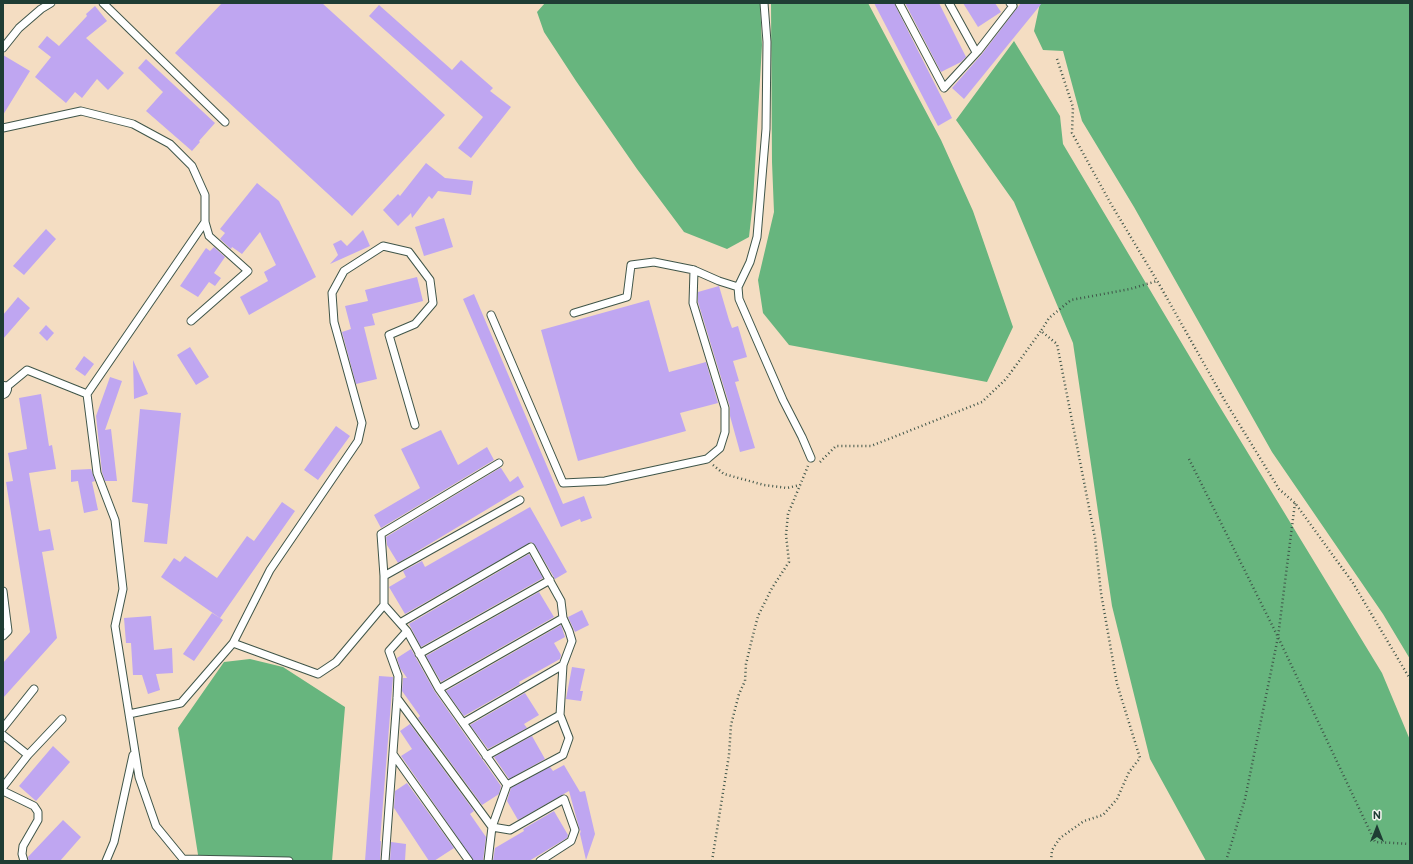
<!DOCTYPE html>
<html>
<head>
<meta charset="utf-8">
<style>
	body { margin:0 }
	#map { position:relative; width:1413px; height:864px; overflow:hidden; background:#f4ddc2; font-family:"Balsamiq Sans",sans-serif }
	canvas { display:block }
	.frame { position:absolute; inset:0; border:4px solid #1f3d34; pointer-events:none }
	.north { position:absolute; left:1357px; top:808px; width:40px; height:40px; -webkit-text-stroke:3px #f6f6f2; paint-order:stroke; rotate:0deg; font-size:11px; font-weight:700; line-height:16px; text-align:center; color:#1f3d34 }
	.north::after { content:''; display:block; margin:auto; width:14px; height:18px; background:#1f3d34; clip-path:polygon(50% 0,100% 100%,50% 72%,0 100%) }
</style>
</head>
<body>
<div id="map">
<canvas width="1413" height="864"></canvas>
<div class="frame"></div>
<div class="north">N</div>
</div>
<script>
const g = document.querySelector('canvas').getContext('2d');
g.lineJoin = 'round';
function paint(path, color) { g.fillStyle = color; g.fill(path, 'evenodd'); }
const shape = rows => new Path2D(rows.map(r => 'M' + r).join(''));
function stroke(path, color, width, dash) { g.strokeStyle = color; g.lineWidth = width; g.lineCap = dash ? 'butt' : 'round'; g.setLineDash(dash || []); g.stroke(path); }
paint(shape([
	[545,3,760,3,762,45,753,201,749,237,727,249,684,232,637,169,576,81,544,32,537,12],
	[771,3,868,3,941,140,973,211,1013,327,987,382,789,345,763,313,758,280,774,212,772,162],
	[1040,3,1410,3,1410,659,1383,614,1272,452,1134,207,1082,121,1063,51,1043,50,1034,31],
	[1014,41,1060,116,1063,144,1212,394,1382,673,1410,740,1410,861,1206,861,1150,759,1112,606,1073,343,1014,202,956,120],
	[250,659,283,667,345,707,332,861,199,861,178,728,224,662]
]), '#67b57e');
paint(shape([
	[222,3,322,3,445,115,352,216,175,53],
	[874,3,894,3,952,118,938,126],
	[905,3,939,3,966,57,961,62,941,72],
	[963,3,995,3,1001,12,978,27],
	[1021,3,1042,3,964,99,952,88,982,54],
	[379,5,452,70,461,60,493,88,490,91,511,107,471,158,458,148,483,117,369,16],
	[95,6,107,21,86,38,124,73,108,90,97,79,82,98,75,92,66,103,35,77,51,57,38,47,47,36,59,46,87,16,86,14],
	[3,55,30,71,3,115],
	[146,59,215,123,199,141,200,142,192,151,146,111,163,92,138,68],
	[426,163,445,178,473,181,471,195,438,191,432,199,429,196,412,218,411,213,398,226,383,210,398,194,400,196],
	[257,183,279,201,316,277,249,315,240,297,268,281,264,272,276,265,260,232,242,254,232,247,231,249,220,239,225,233,220,229],
	[444,218,453,247,424,256,415,227],
	[46,229,56,239,24,275,13,266],
	[363,230,370,246,330,264,338,255,333,244,341,240,347,246],
	[214,247,225,257,214,273,221,278,215,286,209,282,198,297,180,286,206,248,210,251],
	[417,277,423,301,372,314,375,325,364,327,377,379,356,384,342,332,351,329,345,306,368,301,365,290],
	[719,286,729,320,732,328,738,326,747,357,733,361,739,381,735,382,755,448,740,452,730,416,730,407,698,302,698,292],
	[474,294,563,504,584,496,592,518,581,522,580,519,561,527,463,299],
	[18,297,30,308,3,339,3,315],
	[649,300,669,372,706,362,718,403,680,413,686,431,578,461,541,330],
	[46,325,54,333,47,341,39,333],
	[190,347,209,377,196,385,177,355],
	[84,356,94,364,85,376,75,369],
	[133,360,148,394,134,399],
	[110,377,122,381,105,430,111,429,117,481,105,481,102,472,96,416],
	[41,394,49,446,52,445,56,469,29,473,39,531,50,529,54,550,42,552,57,638,3,698,3,663,30,632,6,482,13,481,8,453,27,449,19,398],
	[140,409,181,413,167,544,144,542,148,504,132,502],
	[336,426,350,436,318,480,304,470],
	[441,430,458,465,487,447,494,460,381,528,374,515,420,488,401,449],
	[500,468,501,468,510,482,518,476,524,487,398,563,387,545,386,537],
	[91,469,95,481,92,482,98,510,84,513,78,481,71,482,71,470],
	[282,502,295,511,220,618,161,577,174,558,180,562,185,556,217,578,247,536,254,541],
	[530,507,567,572,555,579,535,545,531,542,405,614,389,587,406,577,403,571,422,561,425,567],
	[529,554,543,578,421,647,409,624],
	[539,592,554,617,441,682,426,656],
	[582,610,589,625,575,632,568,617],
	[212,613,223,620,194,661,183,654],
	[151,616,154,650,172,648,173,673,156,674,160,690,148,694,142,675,133,675,131,643,126,643,124,618],
	[561,625,565,637,554,643,561,655,560,659,519,682,520,684,464,716,446,691],
	[411,649,435,692,501,786,499,794,482,805,418,718,420,716,402,691,403,678,407,678,400,668,397,658],
	[572,667,585,669,580,691,583,691,581,701,566,699],
	[379,676,393,677,380,841,381,841,380,861,365,861],
	[525,693,539,715,524,724,527,728,488,749,470,725],
	[410,724,474,811,470,814,486,837,483,861,474,861,401,756,412,749,400,731],
	[532,736,545,759,509,779,494,757],
	[53,746,70,762,36,801,19,786],
	[564,765,580,792,585,791,595,834,586,860,580,834,581,830,580,831,569,791,518,820,507,801,511,788,550,767,553,771],
	[407,783,454,848,434,861,429,861,394,808,395,791],
	[554,811,568,835,567,838,529,861,493,861,495,848,524,831,523,829],
	[63,820,81,837,60,861,29,861,28,857],
	[391,842,406,844,405,861,390,861]
]), '#bfa6f1');
const lane = shape([
	[103,3,225,122],
	[764,3,767,42,766,129,757,237,750,262,738,287,739,299,783,400,802,437,811,458],
	[899,3,944,88,978,51,1013,6,1010,3],
	[949,3,976,52],
	[3,48,19,28,41,9,51,3],
	[3,128,81,111,133,124,170,144,192,166,205,195,205,222,209,236,248,271,191,321],
	[205,222,87,394,97,473,115,520,123,589,115,626,139,777,156,826,183,859,289,861],
	[694,270,719,281,738,287],
	[491,315,563,483,605,481,707,459,720,448,725,432,725,408,693,303,694,270,654,262,631,265,627,297,574,313],
	[4,389,27,370,87,394],
	[384,576,381,534,499,463],
	[3,591,8,631,3,636],
	[400,623,531,547,561,601,563,618,569,631,572,641,563,665,463,723],
	[233,643,270,570,358,441,362,423,334,322,332,293,344,271,383,246,409,252,430,280,433,303,415,324,389,335,415,425],
	[419,654,550,580],
	[439,689,563,618],
	[397,698,492,827,510,830,564,799,575,830,571,841,540,861],
	[129,714,181,703,233,643,318,674,336,662,384,605],
	[3,728,34,689],
	[3,735,28,755],
	[393,754,469,861],
	[486,756,560,715],
	[507,785,563,755,569,738,560,715,563,665],
	[3,787,28,755,62,719],
	[3,791,34,806,38,812,38,820,23,846,22,854,24,861],
	[106,861,114,842,133,755],
	[385,861,397,698,398,676,389,651,407,631],
	[488,861,492,827,507,785,439,689,407,631,384,605,384,576,520,500]
]);
const street = shape([
	[3,391,4,389]
]);
stroke(lane, '#3f5549', 9);
stroke(street, '#3f5549', 16);
stroke(shape([
	[1057,59,1073,107,1072,133,1111,204,1159,284,1225,401,1279,489,1295,503,1353,583,1410,679],
	[1189,459,1278,637,1375,842,1410,844],
	[820,462,836,446,871,446,982,402,1006,379,1041,331],
	[713,465,724,474,764,485,787,488,800,485],
	[712,861,729,755,731,725,739,694,745,681,746,664,753,635,758,616,772,588,789,562,786,535,788,514,808,466],
	[1051,861,1052,850,1060,838,1084,821,1103,815,1117,799,1129,772,1140,758,1117,684,1101,593,1095,538,1057,344,1041,331,1049,318,1071,300,1130,289,1157,281],
	[1226,861,1245,799,1278,637,1295,503]
]), '#3f5549', 2.5, [1, 3]);
stroke(lane, '#fff', 7);
stroke(street, '#fff', 14);
</script>
</body>
</html>
